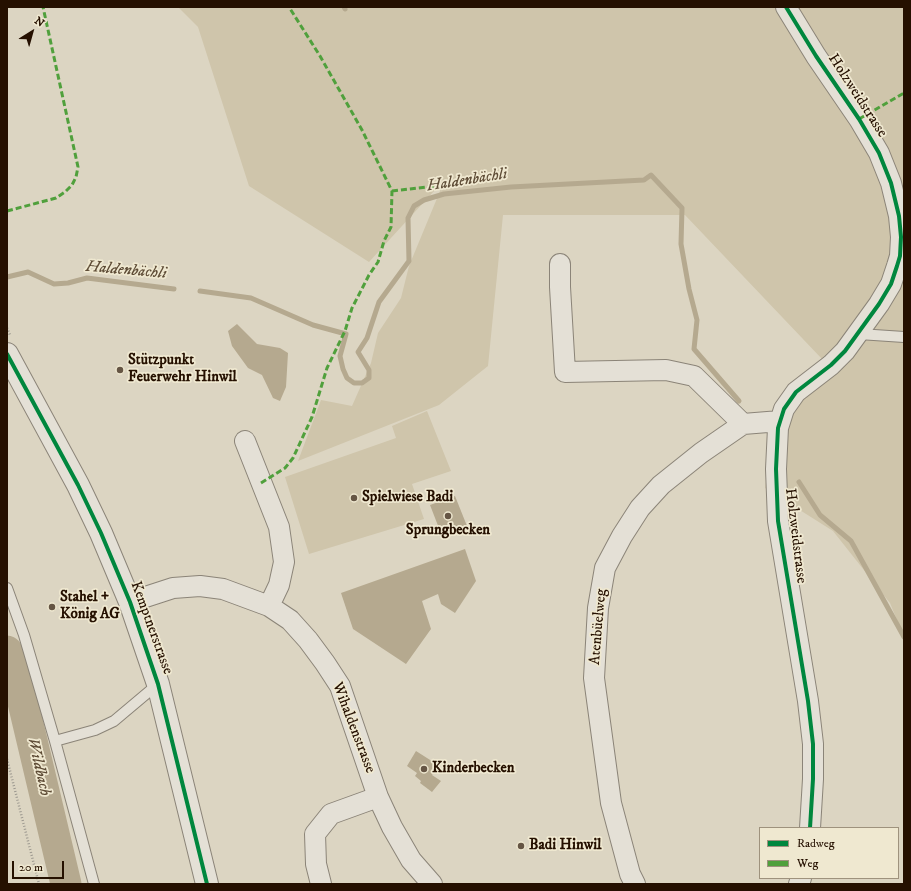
<!DOCTYPE html>
<html>
<head>
<meta charset="utf-8">
<style>
	body { margin:0 }
	#map { position:relative; width:911px; height:891px; overflow:hidden; background:#dcd5c2; font-family:"IM FELL DW Pica",serif }
	canvas { display:block }
	.frame { position:absolute; inset:0; border:8px solid #251000; pointer-events:none }
	.legend { position:absolute; left:759px; top:827px; width:140px; height:52px; box-sizing:border-box; background:#efe8d0; border:1px solid #9e927d; margin:0; padding:5px 7px; list-style:none; font-size:12px; color:#251000 }
	.legend li { display:flex; align-items:center; gap:8px; height:20px }
	.legend b { width:20px; border:1px solid #9e927d }
	.north { position:absolute; left:12px; top:12px; width:40px; height:40px; -webkit-text-stroke:3px #efe8d0; paint-order:stroke; rotate:37deg; font-size:11px; font-weight:700; line-height:16px; text-align:center; color:#251000 }
	.north::after { content:''; display:block; margin:auto; width:14px; height:18px; background:#251000; clip-path:polygon(50% 0,100% 100%,50% 72%,0 100%) }
	.scale { position:absolute; left:12px; top:861px; width:52px; height:18px; box-sizing:border-box; border:2px solid #251000; border-top:0; padding-left:5px; font-size:12px; line-height:14px; white-space:nowrap; color:#251000; -webkit-text-stroke:3px #efe8d0; paint-order:stroke }
</style>
</head>
<body>
<div id="map">
<canvas width="911" height="891"></canvas>
<div class="frame"></div>
<ul class="legend">
<li><b style="height:5px;background:#00873e"></b>Radweg</li>
<li><b style="height:5px;background:#50a03c"></b>Weg</li>
</ul>
<div class="north">N</div>
<div class="scale">20 m</div>
</div>
<script>
const g = document.querySelector('canvas').getContext('2d');
g.lineJoin = 'round';
function paint(path, color) { g.fillStyle = color; g.fill(path, 'evenodd'); }
const shape = rows => new Path2D(rows.map(r => 'M' + r).join(''));
function stroke(path, color, width, dash) { g.strokeStyle = color; g.lineWidth = width; g.lineCap = dash ? 'butt' : 'round'; g.setLineDash(dash || []); g.stroke(path); }
function drawText(font, color, halo, rows, align = 'center') {
  g.font = font + ' "IM FELL DW Pica",serif'; g.lineWidth = 3.5; g.setLineDash([]); g.textBaseline = 'middle'; g.strokeStyle = halo; g.fillStyle = color; for (const [text, x, y, turn = 0] of rows) {
    g.save(); g.translate(x, y); g.rotate((+turn || 0) * Math.PI / 180); g.textAlign = isNaN(turn) ? turn : align; if (halo) g.strokeText(text, 0, 0); g.fillText(text, 0, 0); g.restore();
  }
}
paint(shape([
	[178,7,904,7,904,637,890,603,833,531,765,488,777,409,822,359,685,215,503,215,488,366,439,405,298,461,321,400,352,406,371,363,378,333,401,298,409,266,445,179,369,262,249,186,198,27],
	[427,411,451,471,412,484,424,519,309,554,285,477,396,438,392,426]
]), '#cfc5ab');
paint(shape([
	[237,324,257,344,280,348,288,353,286,387,280,401,273,398,262,375,248,368,232,346,228,331],
	[455,496,467,526,442,536,430,505],
	[465,549,476,581,455,613,441,604,438,594,422,601,431,629,406,664,353,629,341,593],
	[416,751,438,765,432,775,441,781,432,792,420,783,421,781,415,776,417,773,407,766]
]), '#b5a98f');
stroke(shape([
	[344,7,345,9],
	[7,277,28,272,54,284,68,283,87,278,174,289],
	[200,291,251,298,313,325,346,334,340,356,343,369,347,378,354,383,362,383,369,378,369,370,358,352,367,338,379,302,409,261,408,218,414,206,424,200,444,194,511,187,644,180,651,175,682,208,681,244,689,289,697,320,694,349,739,401],
	[799,482,820,515,851,541,904,637]
]), '#b5a98f', 5);
stroke(shape([
	[7,651,20,690,66,884]
]), '#b5a98f', 31);
const service = shape([
	[859,334,904,337],
	[7,588,24,635,55,741,94,884],
	[55,741,95,730,114,721,158,684]
]);
const minor = shape([
	[786,7,816,56,859,119,879,153,891,183,899,216,901,237,900,256,897,266,891,284,879,304,845,351,831,365,796,392,784,409,778,428,776,469,778,521,808,701,813,744,813,779,810,828],
	[560,264,560,287,565,372,666,370,694,376,743,424],
	[245,441,279,527,284,562,279,585,269,606],
	[130,602,173,588,200,586,223,589,269,606,290,620,308,640,325,663,340,686,378,797,392,827,411,860,432,884],
	[321,884,316,864,315,834,331,814,378,797],
	[635,884,630,874,611,803,594,678,598,608,605,568,622,536,640,508,661,485,701,453,743,424,780,421],
	[799,884,801,878]
]);
const tertiary = shape([
	[7,354,78,485,101,533,130,602,158,684,207,884]
]);
stroke(service, '#8b8478', 12);
stroke(minor, '#8b8478', 22);
stroke(tertiary, '#8b8478', 24);
stroke(shape([
	[7,328,10,335],
	[7,759,39,884]
]), '#9e9a91', 2.5, [1, 2]);
stroke(service, '#e4e0d6', 10);
stroke(minor, '#e4e0d6', 20);
stroke(tertiary, '#e4e0d6', 22);
stroke(shape([
	[859,119,904,93],
	[392,191,445,185],
	[7,211,56,198,65,192,72,185,76,177,78,167,43,7],
	[261,483,285,468,293,458,312,417,327,368,345,331,352,308,369,275,378,262,384,241,391,227,392,191,362,130,320,56,289,7]
]), '#50a03c', 3, [6, 3]);
stroke(shape([
	[786,7,816,56,859,119,879,153,891,183,899,216,901,237,900,256,897,266,891,284,879,304,845,351,831,365,796,392,784,409,778,428,776,469,778,521,808,701,813,744,813,779,810,828],
	[7,354,78,485,101,533,130,602,158,684,207,884]
]), '#00873e', 4);
for (const [x, y, r, color] of [
	[120,370,4,"#655544"],
	[354,498,4,"#655544"],
	[448,516,4,"#655544"],
	[52,607,4,"#655544"],
	[424,769,4,"#655544"],
	[521,846,4,"#655544"]
]) { const dot = new Path2D(); dot.arc(x, y, r, 0, 2 * Math.PI); g.fillStyle = color; g.fill(dot); stroke(dot, '#efe8d0', 1.5); }
drawText('15px', '#251000', '#efe8d0', [
	["Holzweidstrasse",857,96,57],
	["Holzweidstrasse",795,536,83],
	["Atenbüelweg",599,627,-85],
	["Kemptnerstrasse",151,628,70],
	["Wihaldenstrasse",353,728,69]
]);
drawText('bold 15px', '#251000', '#efe8d0', [
	["Stützpunkt",128,361],
	["Feuerwehr Hinwil",128,378],
	["Spielwiese Badi",362,498],
	["Sprungbecken",448,531,"center"],
	["Stahel +",60,598],
	["König AG",60,615],
	["Kinderbecken",432,769],
	["Badi Hinwil",529,846]
], 'left');
drawText('italic 16px', '#5e4c36', '#efe8d0', [
	["Haldenbächli",467,181,-9],
	["Haldenbächli",126,271,5],
	["Wildbach",38,767,77]
]);
</script>
</body>
</html>
